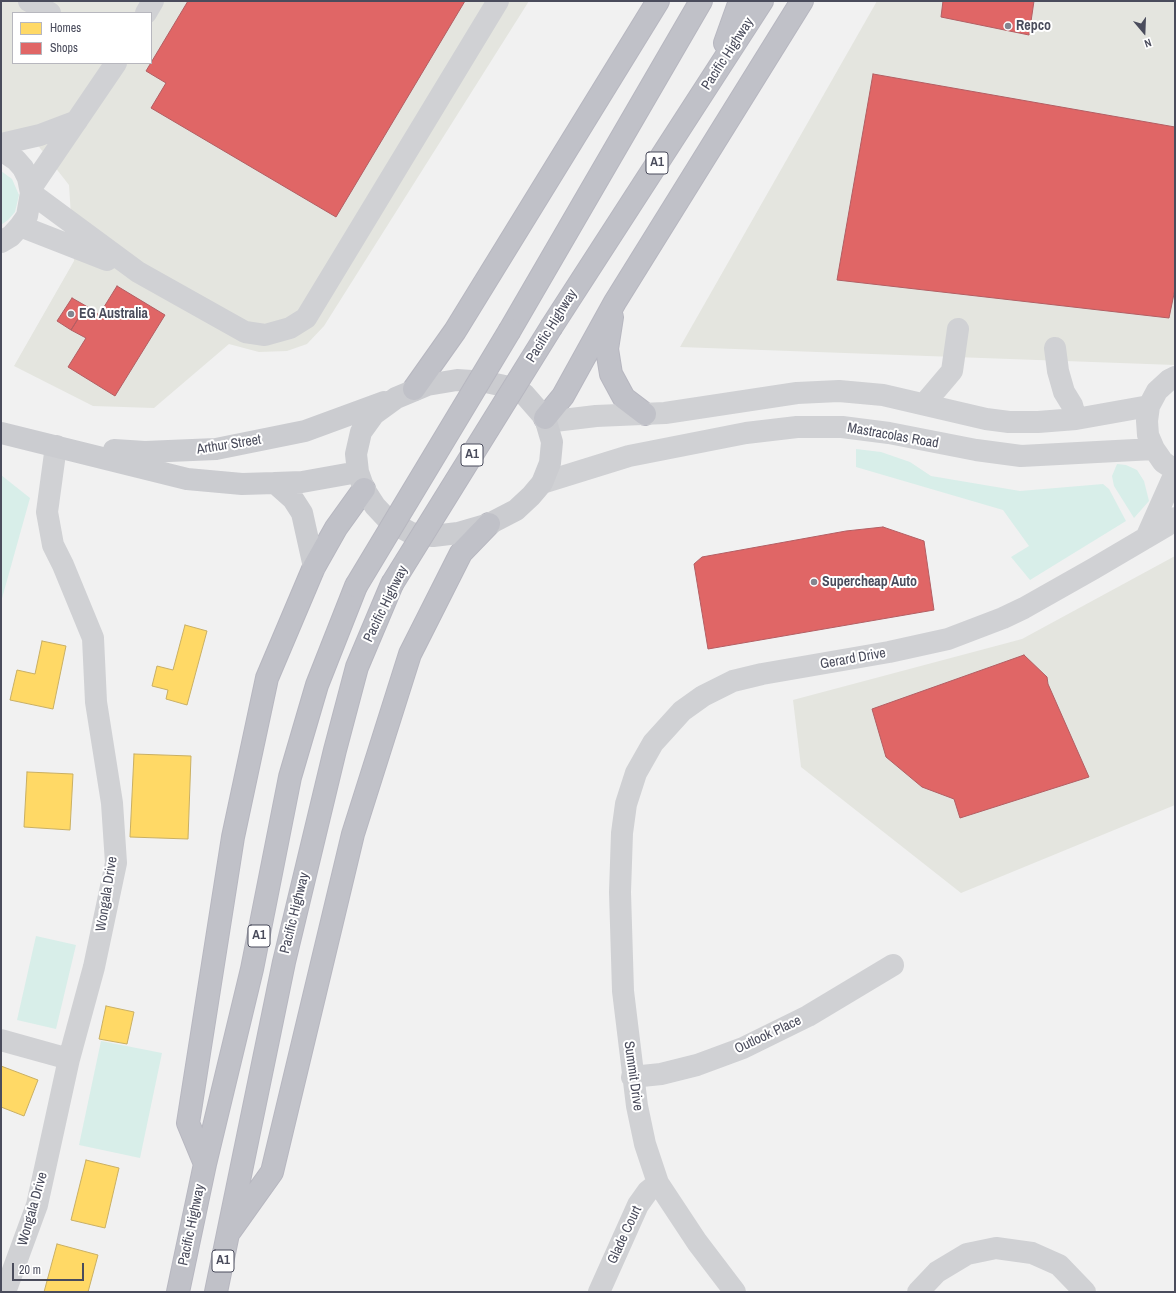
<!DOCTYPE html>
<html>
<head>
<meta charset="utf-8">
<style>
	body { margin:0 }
	#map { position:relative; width:1176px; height:1293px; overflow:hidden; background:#f1f1f1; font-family:"Archivo Narrow",sans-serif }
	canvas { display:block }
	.frame { position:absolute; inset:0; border:2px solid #4a4c5c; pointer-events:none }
	.legend { position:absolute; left:12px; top:12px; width:140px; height:52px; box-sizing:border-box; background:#fff; border:1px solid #b7b7be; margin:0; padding:5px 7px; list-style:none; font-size:12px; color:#4a4c5c }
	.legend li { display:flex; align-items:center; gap:8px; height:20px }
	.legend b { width:20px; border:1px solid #b7b7be }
	.north { position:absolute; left:1124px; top:12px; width:40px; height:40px; -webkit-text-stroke:3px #fff; paint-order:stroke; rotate:161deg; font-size:11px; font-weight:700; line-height:16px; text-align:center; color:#4a4c5c }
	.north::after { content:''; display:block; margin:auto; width:14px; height:18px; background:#4a4c5c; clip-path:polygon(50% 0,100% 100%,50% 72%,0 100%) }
	.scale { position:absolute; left:12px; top:1263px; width:72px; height:18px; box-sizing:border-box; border:2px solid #4a4c5c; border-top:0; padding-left:5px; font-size:12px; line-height:14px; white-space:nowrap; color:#4a4c5c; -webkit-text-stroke:3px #fff; paint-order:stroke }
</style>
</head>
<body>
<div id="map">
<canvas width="1176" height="1293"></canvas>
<div class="frame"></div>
<ul class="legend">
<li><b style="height:11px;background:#ffd966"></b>Homes</li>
<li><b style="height:11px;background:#e06666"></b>Shops</li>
</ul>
<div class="north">N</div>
<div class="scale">20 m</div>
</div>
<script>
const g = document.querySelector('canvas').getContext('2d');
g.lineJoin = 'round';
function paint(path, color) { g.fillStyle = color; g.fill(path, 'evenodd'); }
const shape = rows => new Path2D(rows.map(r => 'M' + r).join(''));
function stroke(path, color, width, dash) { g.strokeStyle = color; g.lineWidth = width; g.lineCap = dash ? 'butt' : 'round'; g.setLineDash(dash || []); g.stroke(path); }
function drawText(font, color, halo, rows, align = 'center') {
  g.font = font + ' "Archivo Narrow",sans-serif'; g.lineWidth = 4; g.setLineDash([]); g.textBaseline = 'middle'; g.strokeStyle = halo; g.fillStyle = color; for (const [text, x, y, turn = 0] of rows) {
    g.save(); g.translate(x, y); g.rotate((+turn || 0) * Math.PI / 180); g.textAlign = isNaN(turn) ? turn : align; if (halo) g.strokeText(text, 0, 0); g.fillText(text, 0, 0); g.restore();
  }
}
paint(shape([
	[1,1,529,1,324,326,307,344,287,351,259,352,229,344,154,408,93,406,14,366,74,261,69,185,29,134,1,134],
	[13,13,151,13,151,63,13,63],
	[877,1,1175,1,1175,365,680,347],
	[1175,556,1175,805,961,893,801,767,793,700,1022,639]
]), '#e4e5df');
paint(shape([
	[1,171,12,179,19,195,15,212,8,220,1,225],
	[856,449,881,452,910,462,931,476,1020,491,1103,484,1109,489,1126,521,1030,580,1011,557,1029,546,1003,510,856,467],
	[1117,464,1126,465,1137,470,1144,481,1149,501,1134,518,1114,486,1112,476],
	[1,475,30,498,1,602],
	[36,936,76,945,56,1029,17,1020],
	[101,1041,162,1053,140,1158,79,1145]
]), '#d8eee9');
const homes = shape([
	[185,625,207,631,187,705,166,699,168,690,152,686,157,666,173,670,185,625],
	[42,641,66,646,53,709,10,700,17,670,35,674,42,641],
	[134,754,191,756,188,839,130,837,134,754],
	[27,772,73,774,70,830,24,827,27,772],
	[106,1006,134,1012,127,1044,99,1039,106,1006],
	[1,1066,38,1080,24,1116,1,1107,1,1066],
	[86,1160,119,1168,105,1228,71,1220,86,1160],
	[57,1244,98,1255,88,1292,44,1292,57,1244]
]);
paint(homes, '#ffd966');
stroke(homes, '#c9af63', 1);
const shops = shape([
	[188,1,465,1,336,217,151,108,166,83,146,71,188,1],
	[943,1,1034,1,1029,35,941,17,943,1],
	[873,74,1175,127,1175,289,1169,318,837,280,873,74],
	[117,286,165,315,115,396,68,367,86,338,71,330,86,306,99,315,117,286],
	[72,298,86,306,71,330,57,321,72,298],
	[883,527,924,541,934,610,708,649,694,564,702,557,846,531,883,527],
	[1024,655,1047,677,1048,684,1089,777,960,818,954,799,922,787,886,757,872,709,1024,655]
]);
paint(shops, '#e06666');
stroke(shops, '#b35e63', 1);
const highway = shape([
	[725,43,740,1],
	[612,317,607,349,611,374,624,398,645,414],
	[552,326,762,1],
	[510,330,701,1],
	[414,389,455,331,658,1],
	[545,418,563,396,615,302,802,1],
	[205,1164,188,1123,233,837,267,678,314,567,336,528,364,489],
	[230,1231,272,1172,353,834,410,654,461,553,489,524],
	[178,1292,205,1164,252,969,290,777,317,685,356,586],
	[216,1292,284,962,335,750,357,667,392,584]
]);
stroke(highway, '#b7b7c0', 24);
stroke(shape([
	[29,1,50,13],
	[146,13,153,1],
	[1,144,40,135,77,121],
	[1,150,16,160,23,168,28,178,31,193,27,216,20,226,11,236,1,242],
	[31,188,116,63],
	[31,193,138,272,245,332,265,335,290,328,306,318,498,1],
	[20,226,107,260],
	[1055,348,1058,371,1064,392,1072,405,1076,419],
	[1175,377,1169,380,1157,391,1149,406,1147,421,1148,435,1154,449,1163,462,1175,470],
	[924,404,952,371,958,329],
	[546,422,596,416,665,413,797,393,839,391,883,395,986,419,1009,422,1038,422,1076,419,1149,406],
	[542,483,629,456,746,433,797,427,842,427,889,433,976,450,1021,456,1154,449],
	[1146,538,1175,473],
	[1,1040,69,1059],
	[632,1077,661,1074,697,1065,743,1048,808,1016,893,965],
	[5,1292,37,1205,69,1059,94,967,116,863,112,803,96,702,93,638,63,565,53,545,47,512,56,446],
	[599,1292,638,1205,648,1191,658,1183],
	[735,1292,697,1242,658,1183,645,1144,637,1106,623,991,620,892,622,833,626,804,636,773,653,743,682,711,703,696,733,681,762,674,889,652,948,639,1003,618,1024,608,1093,569,1166,526,1175,518],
	[918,1292,937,1272,967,1254,996,1248,1032,1253,1059,1265,1085,1292]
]), '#d0d1d4', 22);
stroke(shape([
	[457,380,486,382,509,387,524,394,545,418,552,442,550,463,542,483,531,496,516,510,489,524,458,533,433,536,411,533,389,521,375,506,364,489,358,472,356,454,361,432,374,414,396,398,427,385,457,380],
	[1,433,187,479,242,484,275,483,302,482,358,472],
	[114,450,145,452,216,449,305,431,384,402],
	[275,483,293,499,302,513,314,567]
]), '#cbccd0', 22);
stroke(highway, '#c0c1c8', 22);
const highwayBridge = shape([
	[392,584,552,326],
	[356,586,510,330]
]);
stroke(highwayBridge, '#b7b7c0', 24, []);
stroke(highwayBridge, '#c0c1c8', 22);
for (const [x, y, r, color] of [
	[1008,26,4,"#848690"],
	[71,314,4,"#848690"],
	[814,582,4,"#848690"]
]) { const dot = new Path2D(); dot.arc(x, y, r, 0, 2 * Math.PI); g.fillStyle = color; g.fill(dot); stroke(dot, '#fff', 1.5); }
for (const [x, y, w] of [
	[657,163,22],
	[472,455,22],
	[259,936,22],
	[223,1261,22]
]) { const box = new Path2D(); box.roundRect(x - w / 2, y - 11, w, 22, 3); g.fillStyle = '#fff'; g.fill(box); stroke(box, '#4a4c5c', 1); }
drawText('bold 13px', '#4a4c5c', null, [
	["A1",657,163],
	["A1",472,455],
	["A1",259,936],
	["A1",223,1261]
]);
drawText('bold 14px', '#4a4c5c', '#fff', [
	["Repco",1016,26],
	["EG Australia",79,314],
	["Supercheap Auto",822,582]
], 'left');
drawText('14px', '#4a4c5c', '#fff', [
	["Pacific Highway",728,54,-57],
	["Pacific Highway",552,326,-58],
	["Mastracolas Road",893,436,10],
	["Arthur Street",229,445,-9],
	["Pacific Highway",386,604,-64],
	["Gerard Drive",853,659,-10],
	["Wongala Drive",107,894,-81],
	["Pacific Highway",295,913,-76],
	["Outlook Place",768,1035,-25],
	["Summit Drive",633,1076,82],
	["Wongala Drive",33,1209,-74],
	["Pacific Highway",192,1225,-78],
	["Glade Court",625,1235,-65]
]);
</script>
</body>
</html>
